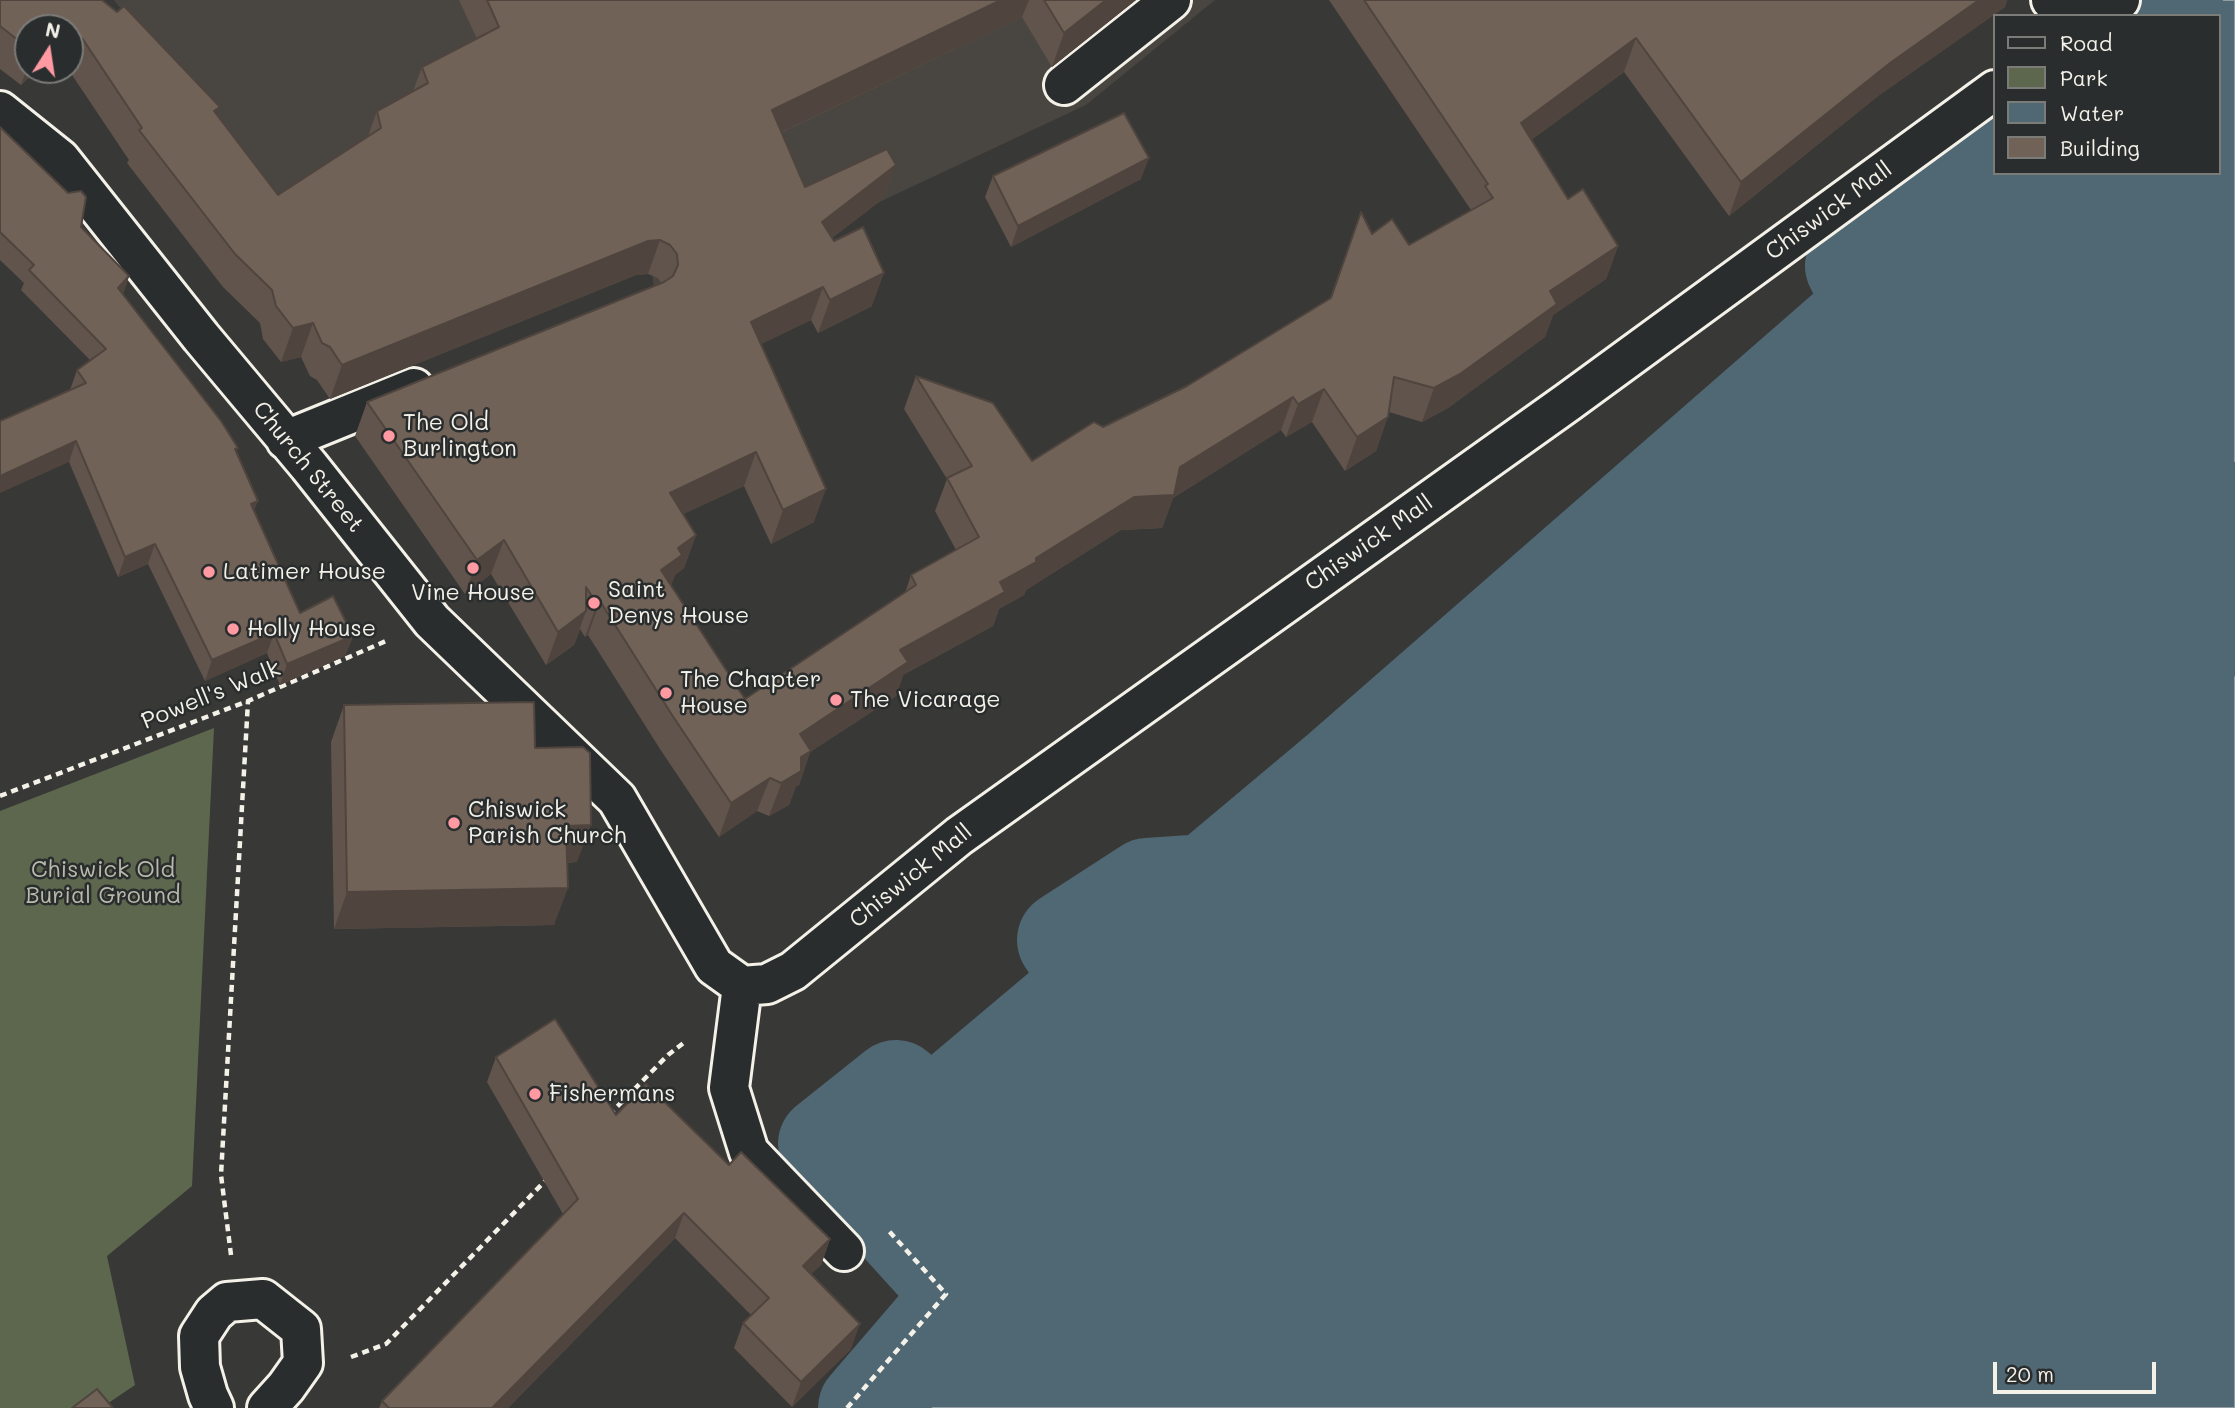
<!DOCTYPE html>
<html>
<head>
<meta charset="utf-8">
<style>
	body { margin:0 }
	#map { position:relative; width:2235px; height:1408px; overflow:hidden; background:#383836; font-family:Mali,sans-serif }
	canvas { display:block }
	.legend { position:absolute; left:1993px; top:14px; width:228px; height:161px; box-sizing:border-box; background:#2a2d2e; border:2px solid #7b7b78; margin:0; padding:9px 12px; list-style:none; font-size:21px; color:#f4f1e8 }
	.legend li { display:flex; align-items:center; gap:14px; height:35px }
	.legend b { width:35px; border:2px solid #7b7b78 }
	.north { position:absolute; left:14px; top:14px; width:70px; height:70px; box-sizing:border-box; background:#2a2d2e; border:2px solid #7b7b78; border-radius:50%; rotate:12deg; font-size:19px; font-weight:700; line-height:28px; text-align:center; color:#f4f1e8 }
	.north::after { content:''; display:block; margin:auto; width:24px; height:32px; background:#ff9aa2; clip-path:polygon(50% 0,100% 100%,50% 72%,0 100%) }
	.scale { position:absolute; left:1993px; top:1362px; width:163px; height:32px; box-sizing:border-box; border:4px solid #f4f1e8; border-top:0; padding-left:9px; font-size:21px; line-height:24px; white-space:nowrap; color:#f4f1e8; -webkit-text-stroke:5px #2a2d2e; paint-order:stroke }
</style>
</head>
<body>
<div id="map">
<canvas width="2235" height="1408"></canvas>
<ul class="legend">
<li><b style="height:9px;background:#2a2d2e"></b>Road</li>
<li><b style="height:19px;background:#5d674e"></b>Park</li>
<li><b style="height:19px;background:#506774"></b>Water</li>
<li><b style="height:19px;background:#716258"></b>Building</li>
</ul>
<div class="north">N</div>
<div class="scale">20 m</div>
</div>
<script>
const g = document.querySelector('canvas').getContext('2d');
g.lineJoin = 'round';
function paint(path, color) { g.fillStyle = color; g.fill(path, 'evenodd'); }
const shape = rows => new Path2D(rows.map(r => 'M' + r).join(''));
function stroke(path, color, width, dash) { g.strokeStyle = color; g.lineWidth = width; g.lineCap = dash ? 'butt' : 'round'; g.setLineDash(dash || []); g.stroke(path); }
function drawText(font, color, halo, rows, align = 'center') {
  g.font = font + ' Mali,sans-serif'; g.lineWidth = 5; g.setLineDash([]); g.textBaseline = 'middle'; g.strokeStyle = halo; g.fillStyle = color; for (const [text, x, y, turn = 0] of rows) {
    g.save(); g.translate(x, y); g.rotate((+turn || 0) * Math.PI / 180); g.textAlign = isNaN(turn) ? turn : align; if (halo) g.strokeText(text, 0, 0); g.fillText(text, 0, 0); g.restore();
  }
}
paint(shape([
	[114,0,1215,0,1086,105,656,307,650,253,321,262]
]), '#494540');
paint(shape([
	[2235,511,2235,624,2181,644,2136,641,2126,634,2153,584],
	[214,728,192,1186,107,1256,135,1385,101,1408,0,1408,0,811]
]), '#5d674e');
const water = shape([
	[2174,0,2235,0,2235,511,2153,584,2126,634,2137,641,2181,644,2235,624,2235,1408,867,1408,964,1295,827,1144,896,1089,930,1119,1094,982,1066,940,1148,887,1207,882,1337,774,1875,304,1854,266,1995,123,1995,173,2219,173,2219,16,2150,16,2174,0]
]);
paint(water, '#506774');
stroke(water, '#929ea2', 2);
stroke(shape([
	[2150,16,2174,0],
	[2235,511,2153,584,2126,634,2136,641,2181,644,2235,624],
	[867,1408,964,1295,827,1144,896,1089,930,1120,1094,982,1066,940,1148,887,1207,883,1337,774,1876,304,1854,266,1995,123]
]), '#506774', 98);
const minor = shape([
	[2051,0,2059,8,2075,14,2098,14,2120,0],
	[1064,85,1171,0],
	[0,111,60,159,201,337,309,466,432,621,617,799,714,966,742,986],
	[286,440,414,388],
	[742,986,767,984,793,971,959,836,1568,402,1995,90],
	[742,986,729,1088,749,1152,844,1251],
	[214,1408,208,1395,200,1367,199,1336,214,1313,227,1302,263,1299,301,1329,303,1363,286,1387,267,1408]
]);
stroke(minor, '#f4f1e8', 44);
stroke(shape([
	[0,796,248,701,386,641],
	[609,1115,668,1055,686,1041],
	[231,1255,221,1175,248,701],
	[351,1357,386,1344,547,1179],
	[847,1408,946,1294,888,1230]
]), '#f4f1e8', 4.5, [7, 5]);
stroke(minor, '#2a2d2e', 38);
paint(shape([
	[0,0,102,0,217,114,278,195,368,136,377,111,413,91,422,67,477,39,459,0,1136,0,1052,67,1022,17,781,133,805,187,884,198,832,238,872,306,818,333,811,320,761,344,814,522,771,544,744,486,683,514,696,535,684,568,675,575,671,585,745,699,905,593,911,575,956,550,935,511,947,479,904,409,916,376,1032,461,1187,386,1330,298,1361,212,1372,234,1409,245,1471,210,1329,0,2007,0,2005,7,1878,96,1729,216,1624,72,1531,140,1568,199,1618,246,1606,279,1553,315,1545,337,1448,408,1422,422,1389,412,1376,451,1345,471,1312,422,1286,437,1281,430,1173,498,1162,528,1121,530,1026,590,1024,595,999,609,993,626,903,675,896,696,810,752,799,785,796,786,789,805,769,816,757,811,719,837,660,749,588,635,585,637,580,629,574,645,546,665,491,574,465,594,355,436,367,402,661,283,658,278,648,274,636,275,330,399,317,380,310,376,301,357,281,362,263,339,260,323,223,287,127,163,129,160,70,72,64,76,57,70,70,70,70,28,28,28,28,70,36,70,21,85,0,69],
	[0,127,81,227,129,276,123,294,236,452,254,510,300,613,353,636,345,656,280,685,267,653,205,681,148,564,118,577,69,462,70,390,77,370,90,360,21,290,24,283,0,260],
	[993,176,1141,179,1011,247,985,197],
	[344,705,535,748,577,862,567,863,554,925,334,929,331,742],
	[496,1057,616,1115,729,1165,830,1239,821,1265,811,1274,851,1349,792,1407,734,1348,743,1323,751,1315,675,1238,508,1408,379,1408,382,1401,563,1214,487,1082]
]), '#61544c');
paint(shape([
	[1001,0,1029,0,1022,17,759,143,772,110],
	[1106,0,1136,0,1052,67,1064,33],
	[1979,0,2007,0,2005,7,1878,96,1729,216,1741,182,1890,63],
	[82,38,70,72,64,76,66,70,70,70,70,59,76,43],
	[1636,38,1624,72,1508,157,1521,123],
	[28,65,28,70,36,70,21,85],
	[1149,158,1141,179,1011,247,1018,226],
	[896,165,884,198,810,255,822,222],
	[660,240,648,274,636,275,330,399,342,365,648,241],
	[1618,246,1606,279,1553,315,1545,337,1448,408,1422,422,1434,388,1550,291],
	[884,273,872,306,818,333,830,300],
	[129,276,122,297,118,288],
	[823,287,811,320,739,355,751,322],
	[313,323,301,357,281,362,293,328],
	[1324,389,1312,422,1286,437,1298,404],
	[1293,397,1281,430,1173,498,1162,528,1121,530,1026,590,1024,595,999,609,993,626,903,675,896,696,810,752,799,785,796,786,789,805,769,816,800,734,900,650,1036,558],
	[1388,417,1376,451,1345,471,1357,437],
	[76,441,69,462,0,493,0,476],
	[756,452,744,486,658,526,670,493],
	[826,489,814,522,771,544,783,510],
	[258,501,250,521,251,504],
	[696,535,684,568,675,575,670,588,661,570,678,548],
	[504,540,491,574,465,594,477,560],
	[155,544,148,564,118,577,125,557],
	[600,601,588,635,585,637,597,604],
	[586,611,574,645,546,665,558,632],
	[274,633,267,653,205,681,212,660],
	[353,636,345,656,280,685,287,664],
	[770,778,757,811,719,837,731,803],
	[591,825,577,862,553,863,566,826],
	[568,888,554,925,334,929,347,892],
	[684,1213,675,1238,508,1408,492,1408],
	[830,1239,821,1265,794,1291,803,1266],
	[860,1324,851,1349,792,1407,801,1382]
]), '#4f453e');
const building = shape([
	[0,0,102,0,117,12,124,6,220,107,214,111,278,195,381,128,377,111,428,83,422,67,499,27,487,0,1001,0,772,110,805,187,887,149,896,165,822,222,834,241,863,227,884,273,830,300,823,287,751,322,826,489,783,510,756,452,670,493,696,535,678,548,682,555,661,570,745,699,916,585,911,575,979,537,947,478,972,466,916,376,993,403,1032,461,1094,422,1103,427,1187,386,1331,298,1361,212,1372,234,1392,219,1409,245,1493,198,1485,186,1488,184,1364,0,1979,0,1890,63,1741,182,1636,38,1521,123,1568,199,1583,189,1618,246,1550,291,1557,304,1460,374,1434,388,1394,377,1388,417,1357,437,1324,389,1298,404,1293,397,1180,467,1174,495,1134,497,1036,558,1036,562,1000,582,1005,592,900,650,908,662,800,734,811,751,801,757,801,771,781,783,770,778,731,803,672,715,600,601,597,604,586,587,586,611,558,632,504,540,477,560,367,402,664,282,673,276,678,265,677,254,670,245,660,240,648,241,342,365,330,347,322,343,313,323,293,328,276,306,272,290,235,254,139,130,142,128,82,38,76,43,70,37,70,28,61,28,59,26,57,28,28,28,28,48,0,26,0,0],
	[1044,0,1106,0,1064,33,1044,0],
	[1124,113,1149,158,1018,226,993,176,1124,113],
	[0,127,68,193,81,191,86,197,81,227,129,276,118,288,221,421,238,448,235,449,258,501,251,504,300,613,333,596,353,636,287,664,274,633,212,660,155,544,125,557,76,441,0,476,0,421,86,383,77,370,106,349,29,270,34,265,0,232,0,127],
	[534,702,535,748,583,747,590,753,591,825,566,826,568,888,347,892,344,705,534,702],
	[555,1019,616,1115,646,1084,729,1165,741,1152,830,1239,803,1266,860,1324,801,1382,743,1323,769,1298,684,1213,492,1408,389,1408,382,1401,578,1199,496,1057,555,1019],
	[97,1389,113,1408,72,1408,97,1389]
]);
paint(building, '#716258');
stroke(building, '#4f453e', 2);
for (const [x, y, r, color] of [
	[389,436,7,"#ff9aa2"],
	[473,568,7,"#ff9aa2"],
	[209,572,7,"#ff9aa2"],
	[594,603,7,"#ff9aa2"],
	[233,629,7,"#ff9aa2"],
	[666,693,7,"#ff9aa2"],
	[836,700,7,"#ff9aa2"],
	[454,823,7,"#ff9aa2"],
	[535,1094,7,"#ff9aa2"]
]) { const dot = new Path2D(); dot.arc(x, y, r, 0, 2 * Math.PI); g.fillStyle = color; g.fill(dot); stroke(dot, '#2a2d2e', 2.5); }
drawText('23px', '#f4f1e8', '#2a2d2e', [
	["Chiswick Mall",1829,211,-36],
	["Church Street",308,467,51],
	["Chiswick Mall",1369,543,-35],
	["Powell's Walk",211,695,-22],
	["Chiswick Mall",911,876,-39]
]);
drawText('23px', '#f4f1e8', '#2a2d2e', [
	["The Old",403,423],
	["Burlington",403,449],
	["Latimer House",223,572],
	["Saint",608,590],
	["Denys House",608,616],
	["Vine House",473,593,"center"],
	["Holly House",247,629],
	["The Chapter",680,680],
	["House",680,706],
	["The Vicarage",850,700],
	["Chiswick",468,810],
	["Parish Church",468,836],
	["Fishermans",549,1094]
], 'left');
drawText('23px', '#b8baaa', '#2a2d2e', [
	["Chiswick Old",103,870],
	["Burial Ground",103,896]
]);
</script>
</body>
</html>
